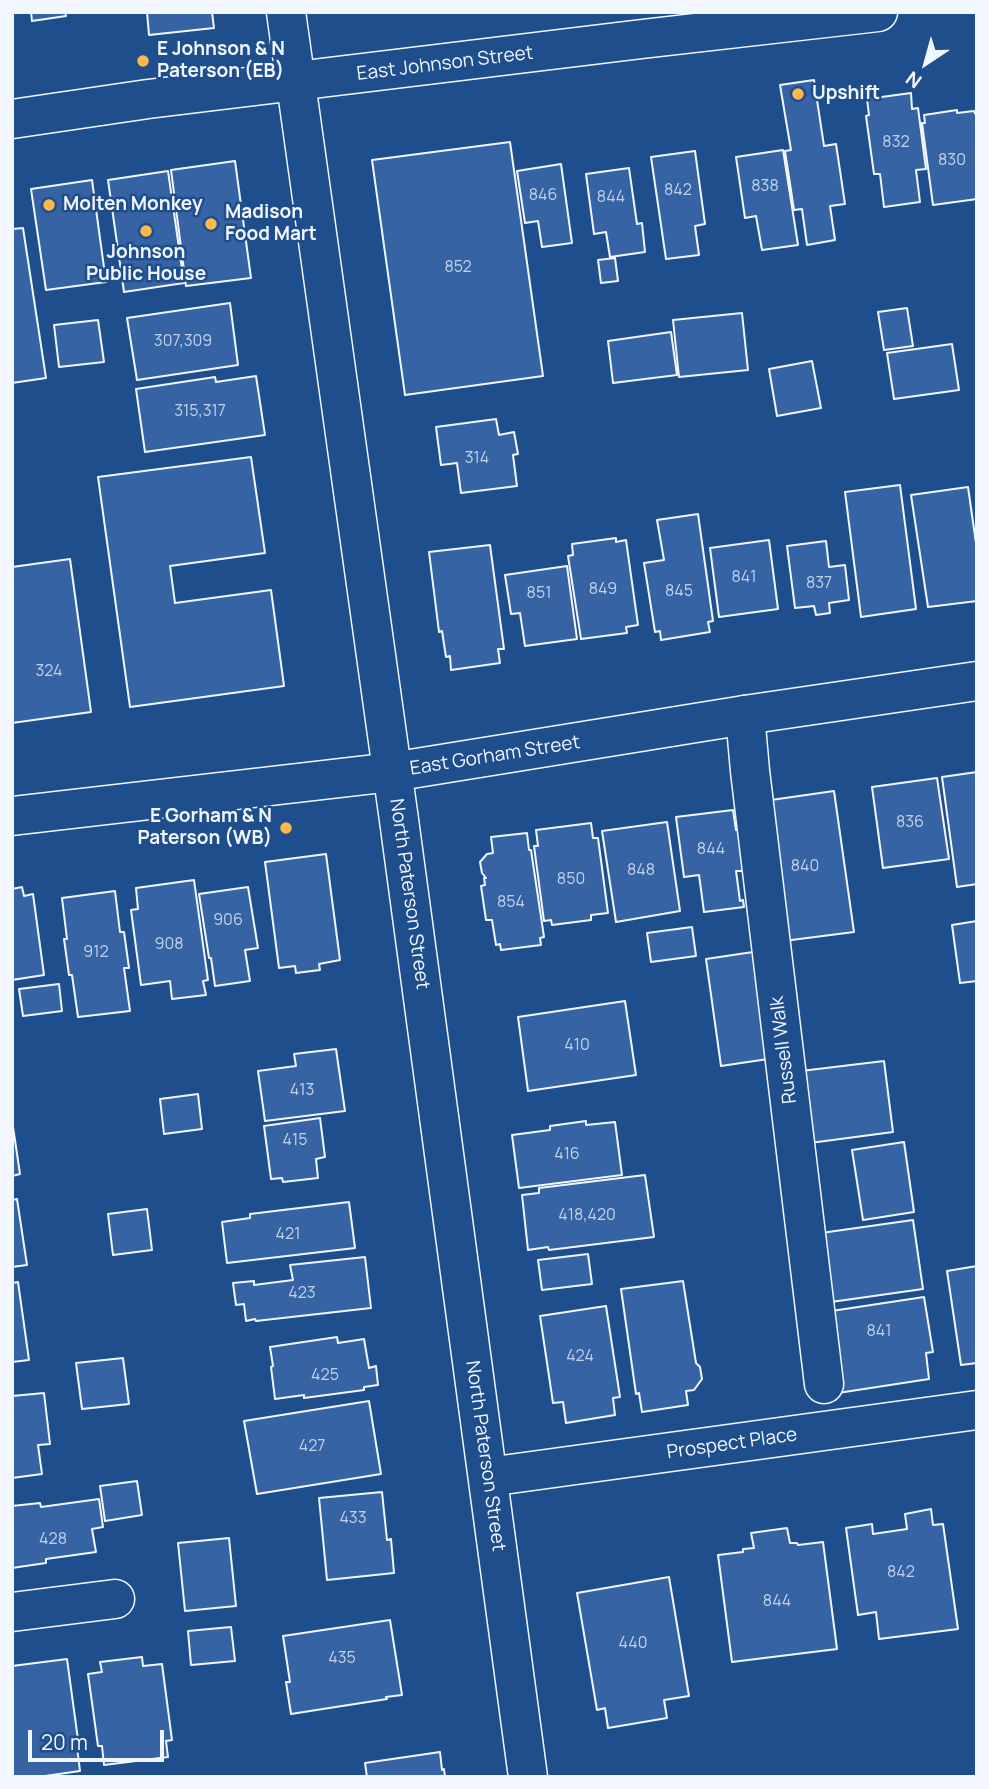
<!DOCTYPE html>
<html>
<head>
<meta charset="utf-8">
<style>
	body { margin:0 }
	#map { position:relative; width:989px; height:1789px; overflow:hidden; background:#1f4e8c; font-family:Manrope,sans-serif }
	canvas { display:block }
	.frame { position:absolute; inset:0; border:14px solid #f2f6ff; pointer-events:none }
	.north { position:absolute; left:891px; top:28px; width:70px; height:70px; -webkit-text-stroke:5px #1f4e8c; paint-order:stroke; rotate:216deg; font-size:19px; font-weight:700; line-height:28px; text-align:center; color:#f2f6ff }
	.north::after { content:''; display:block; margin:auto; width:24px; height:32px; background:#f2f6ff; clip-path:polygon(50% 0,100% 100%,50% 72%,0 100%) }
	.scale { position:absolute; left:28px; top:1730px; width:136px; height:32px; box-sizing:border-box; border:4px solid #f2f6ff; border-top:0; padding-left:9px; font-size:21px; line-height:24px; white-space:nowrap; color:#f2f6ff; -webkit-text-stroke:5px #1f4e8c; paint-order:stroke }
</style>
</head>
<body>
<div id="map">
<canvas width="989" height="1789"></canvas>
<div class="frame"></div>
<div class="north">N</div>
<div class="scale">20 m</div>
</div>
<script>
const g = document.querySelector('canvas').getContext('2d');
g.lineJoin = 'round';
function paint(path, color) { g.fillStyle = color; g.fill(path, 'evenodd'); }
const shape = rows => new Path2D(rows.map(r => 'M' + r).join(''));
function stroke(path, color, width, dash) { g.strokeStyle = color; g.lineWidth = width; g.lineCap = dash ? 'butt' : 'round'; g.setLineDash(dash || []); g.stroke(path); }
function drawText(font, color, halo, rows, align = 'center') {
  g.font = font + ' Manrope,sans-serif'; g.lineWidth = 5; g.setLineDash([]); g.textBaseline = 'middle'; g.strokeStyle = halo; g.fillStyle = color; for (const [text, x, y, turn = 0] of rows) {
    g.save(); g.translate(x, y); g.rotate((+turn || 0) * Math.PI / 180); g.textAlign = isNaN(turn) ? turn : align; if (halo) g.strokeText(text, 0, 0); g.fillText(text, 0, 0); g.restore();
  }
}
const building = shape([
	[31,12,65,12,66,16,32,21,31,12],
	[147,12,212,12,214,28,149,35,147,12],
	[814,80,824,146,836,144,845,204,830,206,835,240,807,245,802,209,794,210,785,151,791,150,780,85,814,80],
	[911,93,912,109,918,108,926,169,916,170,920,202,884,207,880,174,874,174,866,116,869,115,867,99,911,93],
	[957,110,957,113,974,111,977,117,977,199,933,205,922,123,925,123,924,115,957,110],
	[510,142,543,376,405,395,372,160,510,142],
	[783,150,798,245,762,250,756,216,745,218,736,157,783,150],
	[695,151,705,224,695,226,699,255,666,259,651,157,695,151],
	[235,161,251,278,186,286,171,170,235,161],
	[561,164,572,243,542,247,538,221,525,223,517,171,561,164],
	[629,168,637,224,642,223,645,252,610,257,606,232,594,234,586,174,629,168],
	[168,171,184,283,124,292,108,180,168,171],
	[92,180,106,282,46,290,31,189,92,180],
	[23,228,46,378,12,383,12,229,23,228],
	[615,258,618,281,601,283,598,260,615,258],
	[230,303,238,365,137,380,127,318,230,303],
	[907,308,913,346,884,350,878,312,907,308],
	[742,313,748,370,679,377,673,320,742,313],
	[98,320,104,362,59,367,54,325,98,320],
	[671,332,677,375,613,383,608,341,671,332],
	[952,344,959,390,894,399,887,353,952,344],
	[812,361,821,408,777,416,769,369,812,361],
	[256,376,265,435,145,452,136,389,215,377,216,382,256,376],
	[496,419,499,435,514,432,518,454,513,455,517,486,461,493,457,463,441,465,436,427,496,419],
	[251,457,265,553,170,566,175,603,271,590,284,686,130,707,98,477,251,457],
	[900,485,916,609,861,617,845,492,900,485],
	[968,487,977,550,977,601,928,607,911,495,968,487],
	[698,514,713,621,708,622,710,632,661,640,660,631,655,632,644,563,664,560,657,520,698,514],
	[616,538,616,542,626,540,638,625,626,627,627,633,581,639,568,556,573,555,572,544,616,538],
	[769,540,778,609,719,617,710,548,769,540],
	[826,541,829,567,845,565,849,600,829,603,830,613,816,615,814,606,795,608,787,546,826,541],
	[490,545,504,649,498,649,500,663,451,670,450,656,446,657,442,631,439,632,429,552,490,545],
	[70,559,91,712,12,723,12,567,70,559],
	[567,566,577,639,525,646,520,613,511,614,505,575,567,566],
	[977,772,977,884,957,887,942,777,977,772],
	[937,778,949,859,883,868,872,787,937,778],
	[834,791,854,932,776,942,757,802,834,791],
	[733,810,736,830,738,830,744,871,736,871,740,901,743,900,744,907,704,912,699,875,684,877,676,817,733,810],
	[667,822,680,911,616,922,602,831,667,822],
	[591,823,593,838,598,838,608,913,591,915,591,920,552,925,551,920,544,921,534,846,538,846,536,830,591,823],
	[527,833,529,850,531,850,544,937,540,938,541,945,501,950,500,944,496,945,492,920,486,920,481,886,485,885,484,878,486,878,482,873,480,862,487,854,493,853,491,837,527,833],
	[326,854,340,960,319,964,320,970,296,973,295,966,279,968,265,862,326,854],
	[194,880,208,980,203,981,206,995,172,999,170,981,141,985,131,910,138,909,136,888,194,880],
	[22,887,24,896,33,894,44,975,12,980,12,889,22,887],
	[248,887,258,948,245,950,250,981,215,986,211,958,209,958,199,894,248,887],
	[115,891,120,932,124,932,129,968,124,968,130,1011,78,1017,72,975,69,975,64,939,67,939,62,898,115,891],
	[977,921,977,981,960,983,952,925,977,921],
	[692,927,696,956,651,962,647,933,692,927],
	[753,952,768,1059,721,1066,706,959,753,952],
	[59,984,62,1011,23,1016,19,989,59,984],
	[625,1001,636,1075,528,1091,518,1017,625,1001],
	[336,1049,345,1111,265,1121,258,1071,296,1066,294,1054,336,1049],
	[884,1061,893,1132,810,1143,801,1071,884,1061],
	[198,1094,202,1129,164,1134,160,1099,198,1094],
	[320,1118,325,1157,316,1159,318,1178,283,1182,282,1178,271,1179,264,1126,320,1118],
	[12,1120,20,1174,12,1176,12,1120],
	[586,1121,586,1125,615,1122,622,1175,519,1188,512,1135,550,1130,550,1126,586,1121],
	[904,1142,914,1212,863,1220,852,1150,904,1142],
	[645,1175,654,1237,549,1250,548,1247,528,1250,522,1195,539,1193,539,1188,645,1175],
	[17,1199,27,1265,12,1267,12,1200,17,1199],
	[349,1202,355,1248,227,1263,222,1222,250,1218,250,1214,349,1202],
	[147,1209,152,1250,113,1255,108,1214,147,1209],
	[913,1220,923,1289,824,1303,814,1234,913,1220],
	[588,1254,592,1284,542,1290,538,1260,588,1254],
	[365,1257,371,1308,256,1321,255,1319,246,1321,244,1304,236,1305,233,1283,254,1281,254,1285,293,1280,290,1265,365,1257],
	[977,1266,977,1363,961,1365,947,1271,977,1266],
	[683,1281,696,1363,700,1367,702,1379,694,1390,686,1391,688,1405,642,1412,639,1393,636,1394,621,1289,683,1281],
	[18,1282,29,1360,12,1362,12,1283,18,1282],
	[924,1297,933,1352,926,1353,929,1379,838,1393,825,1312,924,1297],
	[606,1306,620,1397,613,1398,615,1415,566,1423,563,1402,553,1403,540,1316,606,1306],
	[337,1337,338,1343,364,1339,369,1368,376,1366,378,1385,364,1387,364,1390,304,1398,304,1395,275,1399,271,1367,273,1366,270,1347,337,1337],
	[123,1358,129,1404,82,1409,76,1363,123,1358],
	[44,1393,50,1444,38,1445,42,1474,12,1478,12,1396,44,1393],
	[369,1401,381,1474,257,1494,244,1421,369,1401],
	[137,1481,142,1515,105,1521,100,1486,137,1481],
	[382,1492,387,1540,391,1539,394,1573,327,1580,319,1498,382,1492],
	[99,1499,103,1527,92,1529,96,1552,46,1559,46,1563,12,1568,12,1506,40,1503,41,1507,99,1499],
	[931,1509,933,1525,943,1524,958,1629,879,1639,876,1612,858,1615,846,1528,872,1524,873,1534,907,1529,905,1514,931,1509],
	[787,1528,790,1543,797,1543,798,1545,823,1542,837,1649,732,1662,718,1555,743,1552,743,1549,754,1548,751,1533,787,1528],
	[229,1538,236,1606,185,1611,178,1543,229,1538],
	[669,1577,689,1696,664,1700,667,1718,608,1728,605,1708,597,1710,577,1593,669,1577],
	[390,1620,402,1695,386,1697,387,1699,291,1714,286,1682,290,1682,283,1636,390,1620],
	[231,1627,235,1661,191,1665,188,1631,231,1627],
	[142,1657,143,1666,162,1664,172,1740,166,1741,168,1757,104,1765,102,1746,98,1746,88,1674,102,1672,100,1662,142,1657],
	[67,1659,79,1747,77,1747,80,1771,38,1777,12,1777,12,1666,67,1659],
	[440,1752,442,1770,444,1769,445,1777,367,1777,365,1763,440,1752]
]);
paint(building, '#3563a3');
stroke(building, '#f2f6ff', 2);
const minor = shape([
	[286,12,399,820,528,1777],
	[745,715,750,771,824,1384],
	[488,1477,977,1410],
	[12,1612,115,1599]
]);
const major = shape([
	[12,119,148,99,642,39,878,12],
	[12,816,392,772,745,715,977,681]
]);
stroke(minor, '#f2f6ff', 41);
stroke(major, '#f2f6ff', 41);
stroke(minor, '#1f4e8c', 38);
stroke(major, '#1f4e8c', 38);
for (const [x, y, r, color] of [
	[143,61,7,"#ffb74d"],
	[798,94,7,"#ffb74d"],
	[49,205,7,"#ffb74d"],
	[211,224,7,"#ffb74d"],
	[146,231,7,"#ffb74d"],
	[286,828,7,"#ffb74d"]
]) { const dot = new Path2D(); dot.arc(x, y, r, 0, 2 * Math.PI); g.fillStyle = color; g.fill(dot); stroke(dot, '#1f4e8c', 2.5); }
drawText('16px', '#c3d1e8', null, [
	["832",896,143],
	["830",952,161],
	["838",765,187],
	["842",678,191],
	["846",543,196],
	["844",611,198],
	["852",458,268],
	["307,309",183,342],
	["315,317",200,412],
	["314",477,459],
	["841",744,578],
	["837",819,584],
	["849",603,590],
	["845",679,592],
	["851",539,594],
	["324",49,672],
	["836",910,823],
	["844",711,850],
	["840",805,867],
	["848",641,871],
	["850",571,880],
	["854",511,903],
	["906",228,921],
	["908",169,945],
	["912",96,953],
	["410",577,1046],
	["413",302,1091],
	["415",295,1141],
	["416",567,1155],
	["418,420",587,1216],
	["421",288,1235],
	["423",302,1294],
	["841",879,1332],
	["424",580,1357],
	["425",325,1376],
	["427",312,1447],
	["433",353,1519],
	["428",53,1540],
	["842",901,1573],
	["844",777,1602],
	["440",633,1644],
	["435",342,1659]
]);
drawText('bold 19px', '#f2f6ff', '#1f4e8c', [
	["E Johnson & N",157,50],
	["Paterson (EB)",157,72],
	["Upshift",812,94],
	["Molten Monkey",63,205],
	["Madison",225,213],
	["Food Mart",225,235],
	["Johnson",146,253,"center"],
	["Public House",146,275,"center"],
	["E Gorham & N",272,817,"right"],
	["Paterson (WB)",272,839,"right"]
], 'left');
drawText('19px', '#f2f6ff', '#1f4e8c', [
	["East Johnson Street",445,64,-7],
	["East Gorham Street",495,756,-9],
	["North Paterson Street",409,894,82],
	["Russell Walk",784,1050,-97],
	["Prospect Place",732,1444,-8],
	["North Paterson Street",485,1456,82]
]);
</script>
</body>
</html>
